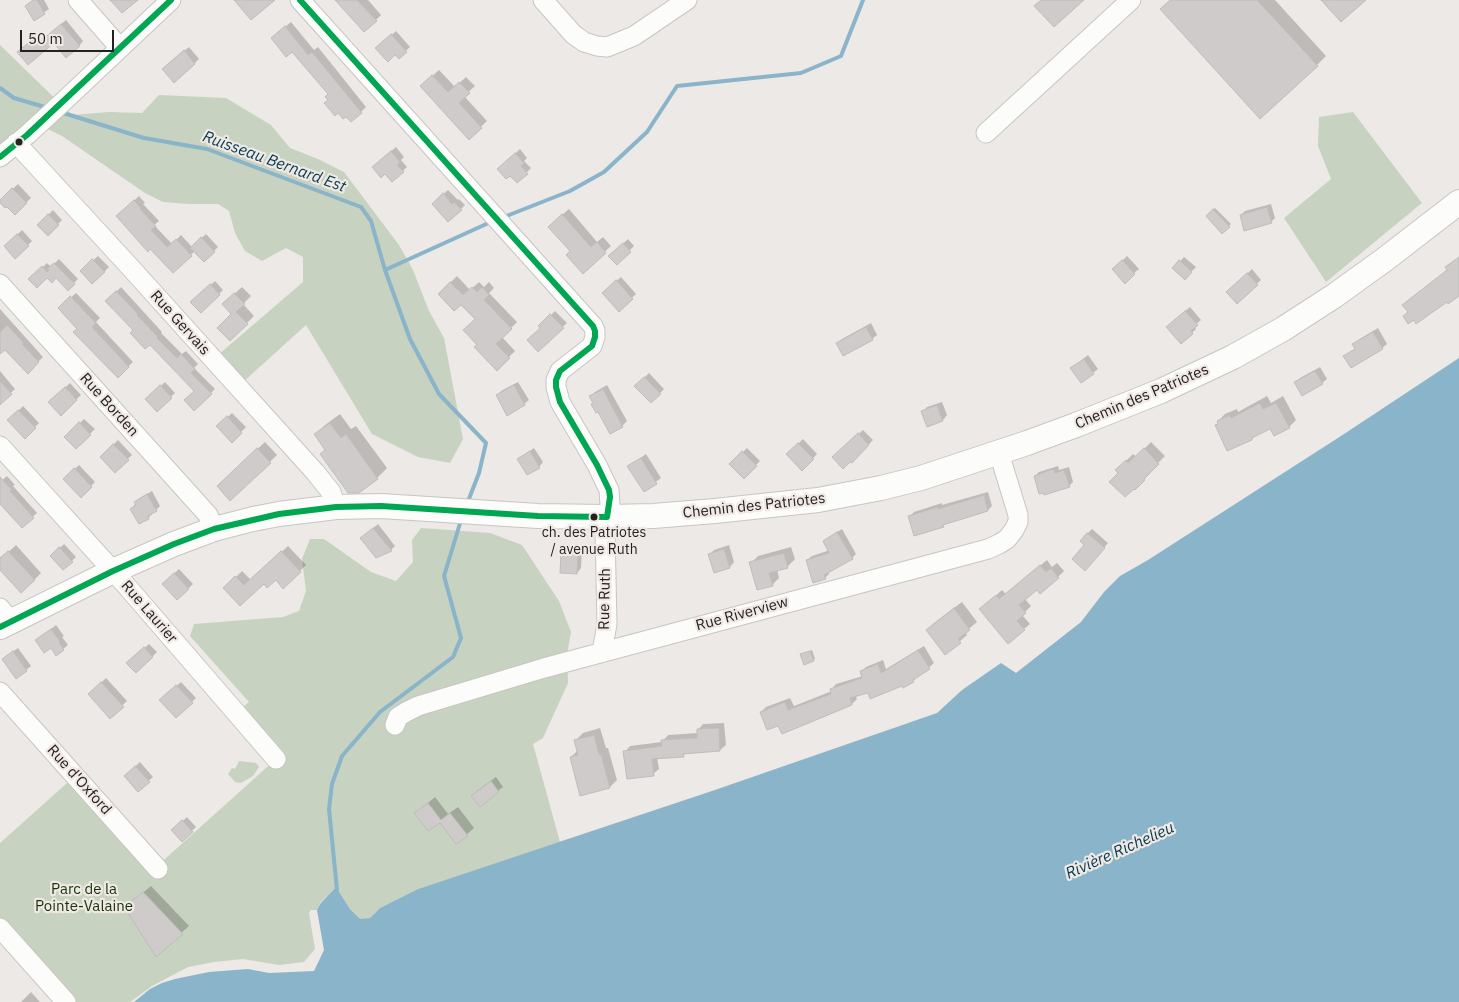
<!DOCTYPE html>
<html>
<head>
<meta charset="utf-8">
<style>
	body { margin:0 }
	#map { position:relative; width:1459px; height:1002px; overflow:hidden; background:#ede9e7; font-family:"IBM Plex Sans",sans-serif }
	canvas { display:block }
	.scale { position:absolute; left:20px; top:30px; width:94px; height:22px; box-sizing:border-box; border:2px solid #242120; border-top:0; padding-left:6px; font-size:15px; line-height:18px; white-space:nowrap; color:#242120; -webkit-text-stroke:4px #f0e8e4; paint-order:stroke }
</style>
</head>
<body>
<div id="map">
<canvas width="1459" height="1002"></canvas>
<div class="scale">50 m</div>
</div>
<script>
const g = document.querySelector('canvas').getContext('2d');
g.lineJoin = 'round';
function paint(path, color) { g.fillStyle = color; g.fill(path, 'evenodd'); }
const shape = rows => new Path2D(rows.map(r => 'M' + r).join(''));
function stroke(path, color, width, dash) { g.strokeStyle = color; g.lineWidth = width; g.lineCap = dash ? 'butt' : 'round'; g.setLineDash(dash || []); g.stroke(path); }
function drawText(font, color, halo, rows, align = 'center') {
  g.font = font + ' "IBM Plex Sans",sans-serif'; g.lineWidth = 4.5; g.setLineDash([]); g.textBaseline = 'middle'; g.strokeStyle = halo; g.fillStyle = color; for (const [text, x, y, turn = 0] of rows) {
    g.save(); g.translate(x, y); g.rotate((+turn || 0) * Math.PI / 180); g.textAlign = isNaN(turn) ? turn : align; if (halo) g.strokeText(text, 0, 0); g.fillText(text, 0, 0); g.restore();
  }
}
paint(shape([
	[0,45,72,115,109,112,142,113,159,95,226,98,271,125,290,148,318,159,344,172,399,245,413,270,429,311,444,338,463,439,450,463,418,457,372,434,306,325,242,383,218,355,303,282,303,257,286,248,262,261,245,251,235,233,229,211,218,204,189,204,163,202,145,193,62,136,31,121,0,147],
	[1353,112,1422,203,1326,282,1284,218,1331,179,1318,146,1319,117],
	[421,528,490,533,522,545,559,601,571,632,567,654,568,683,543,738,533,744,560,842,418,889,380,908,370,918,360,920,350,909,336,887,320,903,317,910,311,910,309,913,315,949,304,962,279,965,243,959,214,962,188,967,152,986,130,1002,76,1002,0,918,0,843,76,775,156,867,276,759,236,713,249,702,190,636,194,624,283,617,299,611,306,591,302,559,310,539,324,539,371,572,396,581,413,562,412,540],
	[239,761,256,763,259,767,253,776,241,783,235,782,228,774,232,768,235,769]
]), '#c7d2c0');
paint(shape([
	[1459,358,1459,1002,134,1002,150,989,162,983,175,979,209,972,248,969,269,973,314,971,324,950,317,910,320,904,336,887,350,909,360,919,370,918,380,908,418,889,712,791,937,713,962,690,1001,663,1016,673,1081,622,1104,592,1120,576,1148,560,1341,436]
]), '#8ab4c9');
paint(shape([
	[33,0,44,0,49,9,34,19,26,6],
	[337,0,368,0,381,15,376,20],
	[1171,0,1275,0,1326,56,1317,65],
	[66,20,83,41,79,46,54,41,23,48,37,37,41,41],
	[291,22,314,50,318,47,366,107,361,112,329,100,329,94,278,33],
	[396,31,410,47,399,57,396,53,377,48],
	[189,47,199,59,195,63,168,64],
	[439,70,455,87,466,77,475,86,464,96,487,121,469,138,428,80],
	[396,147,404,157,401,160,407,167,403,171,378,162],
	[520,149,527,158,524,161,531,168,517,182,510,174,499,169],
	[18,184,31,198,15,213,0,201],
	[448,190,458,200,459,199,465,205,461,209,433,204],
	[139,196,145,203,143,204,159,221,154,225,172,244,181,235,192,247,206,234,218,247,204,261,195,251,173,272,118,216],
	[1271,204,1275,218,1271,222,1241,215,1245,211],
	[1215,208,1231,224,1222,232,1207,216],
	[569,209,597,242,603,237,611,246,583,272,555,221],
	[53,210,62,220,48,234,39,225],
	[22,230,32,241,16,257,6,246],
	[628,239,634,246,617,263,610,256],
	[98,256,109,267,93,283,81,271],
	[1127,256,1139,269,1134,273,1114,269],
	[1184,257,1196,267,1185,278,1174,268],
	[59,259,78,279,68,289,56,276,47,276,30,279,47,263,51,267],
	[1252,269,1261,280,1237,302,1232,288],
	[457,276,470,290,479,282,484,287,489,282,494,288,489,293,517,322,502,337,515,351,497,369,478,345,476,319,461,303,439,294],
	[621,277,636,294,619,310,603,293],
	[215,281,223,290,201,312,192,302],
	[121,287,162,332,161,333,182,354,186,351,198,364,194,368,215,389,195,409,195,391,150,343,135,330,107,301],
	[242,287,251,296,243,304,254,316,230,340,233,314,223,304],
	[76,293,100,318,96,322,133,362,118,376,78,328,59,308],
	[1190,307,1201,320,1194,326,1196,329,1192,333,1172,322],
	[0,309,43,357,28,372,5,348,0,352],
	[555,311,567,323,538,350,541,328,540,326],
	[871,323,877,335,872,339,837,343,842,339],
	[1378,328,1387,344,1382,348,1345,356,1356,348,1354,345,1358,340],
	[1088,355,1098,369,1081,382,1072,368],
	[1320,367,1327,379,1322,383,1296,382,1300,378],
	[0,371,15,389,1,402,0,402],
	[649,373,664,389,651,402,636,386],
	[165,382,175,393,157,410,147,399],
	[518,382,529,400,524,404,497,396,501,391],
	[70,383,81,395,61,414,50,402],
	[607,385,627,421,622,426,610,432,591,396,595,392],
	[1267,396,1271,403,1283,396,1296,420,1289,427,1271,427,1257,434,1252,439,1217,425,1219,423,1218,421,1225,414,1237,409,1238,412],
	[942,402,947,415,943,420,928,425,923,412,927,407],
	[23,406,39,423,25,437,9,420],
	[232,413,246,427,232,441,218,426],
	[340,414,351,429,356,426,387,468,377,478,358,492,316,434,325,425],
	[84,419,95,429,76,447,66,437],
	[863,430,873,440,852,462,838,452],
	[803,439,817,454,802,469,788,454],
	[118,440,132,455,115,471,101,457],
	[265,442,277,455,231,499,218,486],
	[1151,442,1165,456,1150,471,1151,472,1135,488,1117,470,1133,454,1136,457],
	[534,448,543,462,539,467,519,459],
	[747,448,760,461,744,477,731,464],
	[646,454,661,478,644,490,629,466],
	[79,465,95,482,81,496,64,479],
	[1058,466,1059,470,1069,467,1073,482,1069,486,1035,476,1039,472],
	[7,476,15,485,13,486,37,513,22,526,0,499,0,482],
	[152,491,160,506,148,518,131,509,140,498],
	[988,492,992,506,988,510,947,522,943,526,910,516,914,512,942,503,942,505],
	[378,524,395,546,391,550,366,534],
	[842,529,856,554,852,558,829,571,829,574,825,578,807,560,812,556,830,550,824,541,829,537],
	[1092,529,1108,543,1089,565,1087,534],
	[64,544,76,557,63,569,51,556],
	[16,545,41,573,34,580,0,569,0,560],
	[729,545,734,562,730,567,715,571,710,554,714,550],
	[288,546,306,565,300,571,264,583,225,588,242,571,251,580],
	[791,547,795,559,788,566,777,569,779,578,772,585,751,563,758,556],
	[566,548,582,548,581,568,577,573,562,552],
	[1047,560,1052,567,1057,563,1064,571,1058,577,1037,588,1024,598,1031,606,1022,615,1030,624,1024,629,987,603,1002,590,1006,594],
	[179,569,193,584,177,599,163,584],
	[962,602,977,622,965,632,967,635,945,654,927,630,934,623],
	[56,625,64,636,62,637,68,645,63,649,51,646,37,640],
	[149,644,157,652,136,672,128,663],
	[924,646,934,663,913,681,903,685,869,691,855,695,857,699,852,704,779,724,761,712,766,707,790,698,794,706,832,691,831,690,836,684,863,676,861,672,866,667,883,660,886,669],
	[18,648,31,666,26,670,8,655],
	[812,650,815,659,813,660,801,655],
	[106,678,127,701,110,717,89,694],
	[181,682,196,698,192,702,161,700],
	[724,723,726,745,720,750,686,753,683,756,657,757,659,769,653,774,625,752,630,746,662,742,668,735,698,733,698,730,703,724],
	[600,728,606,748,608,748,617,780,610,787,581,794,571,757,578,750,576,740,583,733],
	[140,762,153,777,138,790,125,776],
	[496,777,503,787,480,805,477,791],
	[435,797,448,814,458,807,474,828,457,843,440,821,416,813],
	[187,817,196,827,182,840,173,830],
	[151,886,189,926,156,955,133,901],
	[31,992,40,1002,21,1002]
]), '#0003');
stroke(shape([
	[0,88,14,98,48,108],
	[60,112,144,138,207,149,361,207,371,221,385,270,410,339,439,394,486,443,479,473,467,504],
	[504,217,570,191,604,172,647,132,677,86,801,73,841,56,863,0],
	[385,270,493,221],
	[337,890,329,809,332,784,342,756,380,712,453,657,461,638,444,576,461,520]
]), '#8ab4c9', 4);
const building = shape([
	[33,0,37,0,45,14,34,21,25,6,33,0],
	[110,0,138,0,122,13,110,0],
	[234,0,275,0,251,20,234,0],
	[335,0,357,0,377,21,364,32,335,0],
	[1041,0,1084,0,1054,27,1034,6,1041,0],
	[1170,0,1257,0,1318,66,1260,119,1160,9,1170,0],
	[1321,0,1366,0,1341,22,1321,0],
	[61,24,80,46,66,58,54,43,28,65,17,52,32,40,36,45,61,24],
	[285,26,308,55,312,52,362,113,351,122,346,117,343,119,338,113,335,116,324,103,328,100,325,97,328,94,292,52,286,57,271,38,285,26],
	[391,34,407,52,399,59,395,55,388,62,375,48,391,34],
	[184,50,195,64,174,83,162,69,184,50],
	[432,75,448,92,459,82,470,93,459,103,482,128,469,140,420,86,432,75],
	[391,151,400,162,397,165,404,172,392,182,385,174,381,178,372,167,391,151],
	[515,153,524,163,521,166,528,174,517,183,510,176,506,179,497,169,515,153],
	[12,188,27,203,15,215,7,207,5,208,0,203,0,200,12,188],
	[443,193,452,204,454,202,462,210,448,222,432,204,443,193],
	[134,200,141,208,140,209,156,226,151,230,167,247,176,239,192,256,173,273,150,249,148,252,116,216,134,200],
	[1267,207,1272,223,1244,231,1240,215,1267,207],
	[1213,209,1230,227,1222,234,1206,216,1213,209],
	[48,214,59,225,48,236,37,225,48,214],
	[562,214,591,247,597,242,606,253,583,274,566,255,570,251,548,227,562,214],
	[17,234,29,246,15,259,4,246,17,234],
	[201,237,215,252,204,262,190,248,201,237],
	[623,243,631,252,617,265,608,256,623,243],
	[1459,257,1459,296,1448,304,1447,302,1416,324,1414,320,1408,324,1403,316,1408,312,1402,305,1447,270,1445,267,1459,257],
	[92,259,105,272,92,284,80,271,92,259],
	[1122,260,1135,274,1125,284,1112,269,1122,260],
	[1179,260,1192,272,1185,280,1172,268,1179,260],
	[54,263,75,284,68,291,56,278,52,283,47,278,37,288,28,279,42,266,47,272,49,270,47,269,54,263],
	[1247,273,1258,285,1237,304,1226,292,1247,273],
	[616,280,633,299,619,312,602,293,616,280],
	[450,282,463,295,472,287,477,292,482,287,489,295,484,300,512,329,496,344,510,358,497,371,474,347,477,345,463,330,475,319,461,305,454,311,438,294,450,282],
	[210,284,220,295,201,313,190,302,210,284],
	[116,291,138,314,137,315,158,337,157,338,177,358,181,354,195,369,191,373,212,394,194,411,184,400,194,391,150,345,145,349,130,333,133,330,105,301,116,291],
	[234,293,245,304,236,312,248,324,230,341,217,328,231,314,222,304,234,293],
	[70,296,96,323,92,327,129,367,118,378,73,332,77,329,58,308,70,296],
	[1185,311,1198,325,1191,331,1193,334,1181,344,1166,327,1185,311],
	[550,314,564,328,538,352,527,340,540,328,538,326,550,314],
	[7,325,24,343,22,344,39,362,28,374,5,350,0,354,0,332,7,325],
	[866,327,873,340,843,356,836,343,866,327],
	[1373,332,1383,349,1351,368,1343,356,1355,349,1352,344,1373,332],
	[1084,359,1094,374,1081,383,1070,368,1084,359],
	[1315,371,1323,384,1302,396,1294,382,1315,371],
	[644,377,661,394,651,403,634,386,644,377],
	[0,381,12,394,0,405,0,381],
	[160,385,172,398,157,412,145,399,160,385],
	[514,385,525,405,507,416,496,395,514,385],
	[65,387,77,400,61,416,48,402,65,387],
	[603,389,623,427,610,434,598,412,596,413,591,404,593,403,589,396,603,389],
	[1260,403,1263,409,1276,403,1290,428,1274,436,1270,429,1252,438,1252,440,1227,451,1215,425,1218,424,1217,421,1230,415,1231,418,1260,403],
	[937,405,943,421,927,427,921,411,937,405],
	[18,410,36,428,25,439,7,420,18,410],
	[227,416,242,433,232,443,216,426,227,416],
	[79,422,91,435,76,449,64,437,79,422],
	[330,423,341,438,346,434,378,479,359,493,348,493,320,454,325,450,314,434,330,423],
	[858,433,869,445,852,463,850,462,843,469,832,457,858,433],
	[798,443,814,459,802,471,786,454,798,443],
	[113,444,129,460,115,473,100,457,113,444],
	[257,448,271,463,230,501,217,486,257,448],
	[1144,448,1159,464,1144,479,1145,480,1135,490,1134,489,1125,497,1109,482,1118,473,1115,470,1126,460,1128,463,1144,448],
	[530,451,540,468,527,475,517,459,530,451],
	[742,451,757,466,744,479,729,464,742,451],
	[641,458,657,484,644,492,627,466,641,458],
	[74,468,92,487,81,498,63,479,74,468],
	[1053,469,1055,473,1064,470,1070,487,1044,495,1043,493,1039,494,1034,476,1053,469],
	[0,477,12,490,10,491,34,518,22,528,0,504,0,477],
	[147,494,157,511,148,516,149,519,139,524,130,509,136,505,134,502,147,494],
	[984,495,988,511,943,525,944,527,914,536,908,516,938,507,938,509,984,495],
	[373,528,392,551,376,558,360,538,373,528],
	[837,532,853,559,824,575,826,579,813,583,806,560,829,553,823,541,837,532],
	[1087,533,1105,548,1085,571,1072,559,1084,545,1080,541,1087,533],
	[59,547,73,562,63,570,50,556,59,547],
	[724,549,730,568,714,573,708,554,724,549],
	[8,551,35,580,21,593,0,570,0,558,8,551],
	[281,551,301,572,283,589,276,580,267,588,264,584,240,606,223,588,235,576,244,585,281,551],
	[561,552,578,552,577,574,560,573,561,552],
	[784,553,788,568,769,573,773,586,757,590,749,562,784,553],
	[1040,565,1046,572,1051,568,1059,578,1040,594,1037,590,1019,605,1026,613,1017,621,1025,630,1008,644,979,609,996,595,999,599,1040,565],
	[174,573,189,589,177,600,162,584,174,573],
	[954,608,970,630,958,639,961,643,945,655,926,630,954,608],
	[51,629,60,641,59,642,64,650,56,656,51,648,44,653,35,640,51,629],
	[144,647,153,657,136,673,126,663,144,647],
	[918,650,930,669,913,680,914,682,903,688,902,686,870,699,868,693,850,698,852,705,782,734,778,726,767,730,760,712,785,702,788,710,831,694,830,689,862,678,860,671,878,664,881,673,918,650],
	[13,651,27,671,16,679,2,659,13,651],
	[810,651,814,661,804,665,800,654,810,651],
	[101,682,124,707,110,719,88,694,101,682],
	[176,685,193,703,176,718,159,700,176,685],
	[719,728,720,751,683,754,684,757,652,759,654,776,627,779,623,751,662,746,661,740,697,738,697,729,719,728],
	[594,735,599,754,601,754,610,788,580,796,570,757,578,755,574,740,594,735],
	[135,766,150,782,138,792,124,776,135,766],
	[491,781,499,792,480,807,471,796,491,781],
	[428,803,441,820,450,813,468,836,456,844,440,823,428,831,414,813,428,803],
	[182,820,193,832,182,842,171,830,182,820],
	[143,892,183,934,156,957,124,907,143,892]
]);
paint(building, '#cecbca');
stroke(building, '#bfbcbc', 1);
const minor = shape([
	[78,0,120,48],
	[300,0,593,326,595,331,595,337,592,346,560,371,556,380,556,387,560,402,597,465,609,490,610,505,605,531,607,624,602,652],
	[543,0,573,34,584,42,597,46,607,47,634,36,687,0],
	[986,133,1131,0],
	[16,143,130,267,315,472,331,492,336,507],
	[0,157,27,135,65,100,171,0],
	[0,284,208,515,214,529],
	[0,446,124,583,276,759],
	[0,608,5,614,10,622],
	[0,692,158,869],
	[395,725,398,717,406,712,418,706,544,668,988,549,999,544,1007,539,1014,530,1018,522,1018,515,999,453],
	[0,928,66,1002]
]);
const major = shape([
	[0,627,113,571,174,544,214,529,253,519,279,514,336,507,381,506,538,516,607,517,653,516,715,511,818,500,881,488,921,478,1027,443,1076,425,1161,391,1233,357,1283,329,1334,296,1384,260,1459,202]
]);
stroke(minor, '#c8c5c3', 21);
stroke(major, '#c8c5c3', 26);
stroke(minor, '#fcfcfb', 19);
stroke(major, '#fcfcfb', 24);
stroke(shape([
	[0,157,27,135,171,0],
	[0,627,113,571,174,544,214,529,279,514,336,507,381,506,538,516,607,517,610,497,609,490,597,465,560,402,556,387,556,380,560,371,592,346,595,337,595,331,593,326,300,0]
]), '#00a651', 6);
for (const [x, y, r, color] of [
	[19,142,4.5,"#242120"],
	[594,517,4.5,"#242120"]
]) { const dot = new Path2D(); dot.arc(x, y, r, 0, 2 * Math.PI); g.fillStyle = color; g.fill(dot); stroke(dot, '#f0e8e4', 2); }
drawText('14px', '#242120', '#f0e8e4', [
	["ch. des Patriotes",594,533],
	["/ avenue Ruth",594,550]
]);
drawText('15px', '#242120', '#f0e8e4', [
	["Rue Gervais",180,323,48],
	["Chemin des Patriotes",1142,397,-23],
	["Rue Borden",109,405,48],
	["Chemin des Patriotes",754,506,-6],
	["Rue Ruth",605,599,-89],
	["Rue Laurier",149,612,49],
	["Rue Riverview",742,614,-15],
	["Rue d'Oxford",79,780,48]
]);
drawText('15px', '#133605', '#f0e8e4', [
	["Parc de la",84,890],
	["Pointe-Valaine",84,907]
]);
drawText('italic 16px', '#023b50', '#f0e8e4', [
	["Ruisseau Bernard Est",274,162,20],
	["Rivière Richelieu",1120,851,-24]
]);
</script>
</body>
</html>
